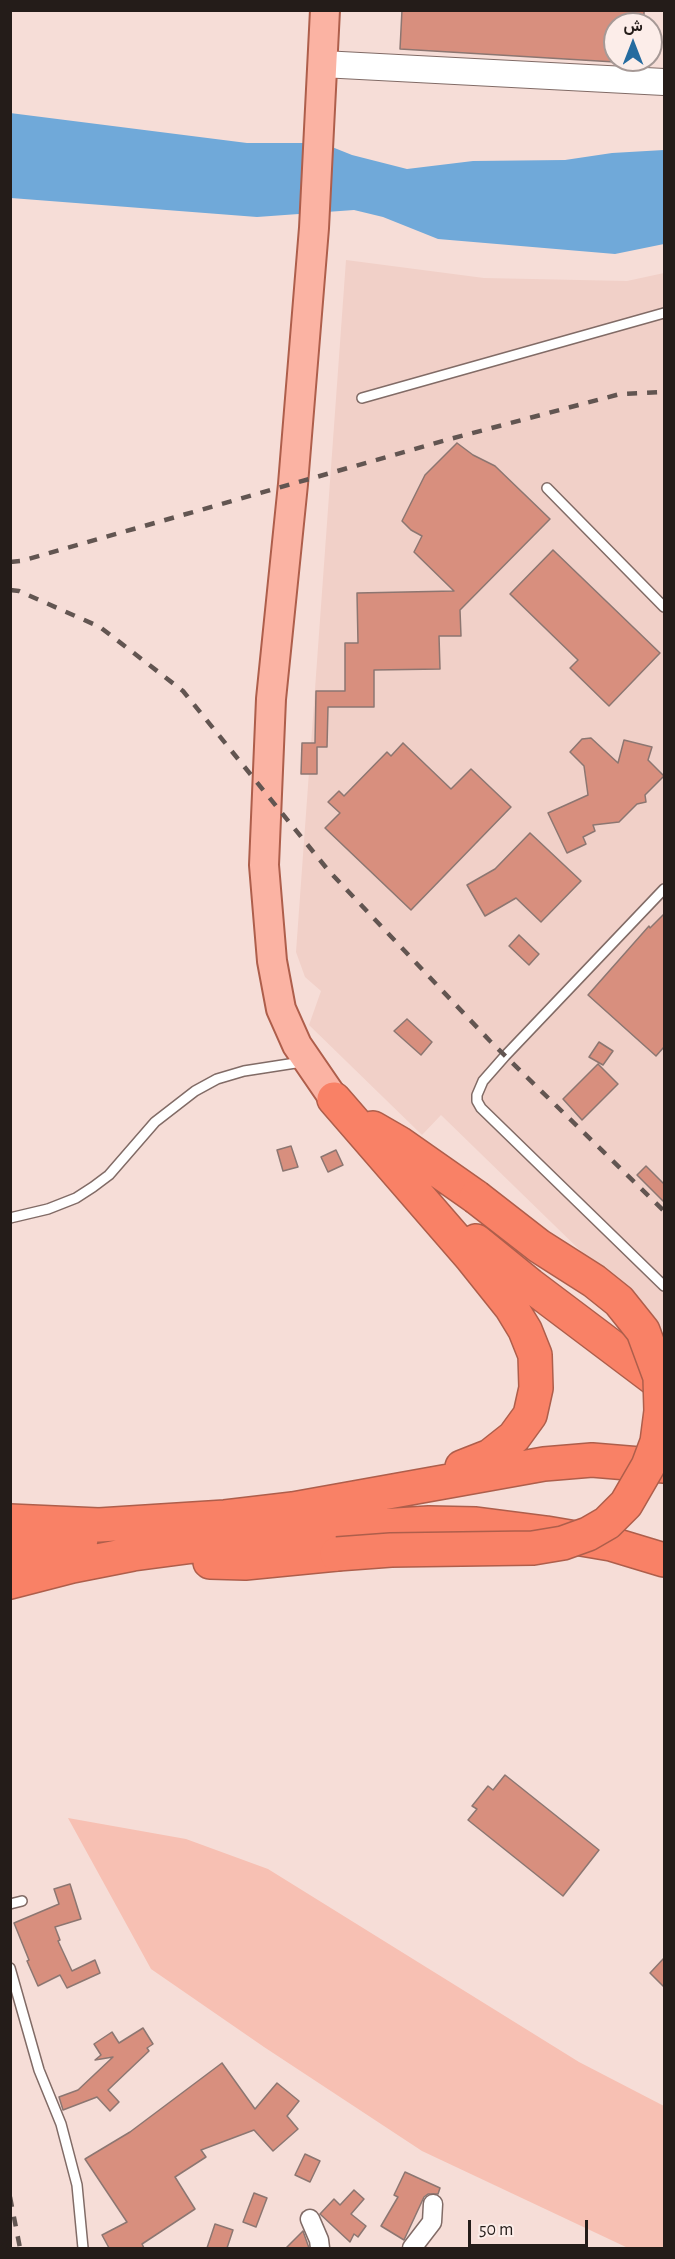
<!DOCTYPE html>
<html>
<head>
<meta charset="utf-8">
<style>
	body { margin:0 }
	#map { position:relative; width:675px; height:2259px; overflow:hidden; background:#f6ddd7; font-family:"Alegreya Sans",Vazirmatn,sans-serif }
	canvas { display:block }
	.frame { position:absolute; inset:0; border:12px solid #241c19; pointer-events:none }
	.north { position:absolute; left:603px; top:12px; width:60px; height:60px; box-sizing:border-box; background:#fcede9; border:2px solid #a69996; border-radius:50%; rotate:0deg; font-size:16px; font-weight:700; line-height:24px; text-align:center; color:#241c19 }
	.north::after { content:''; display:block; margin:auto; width:21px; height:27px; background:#256b9f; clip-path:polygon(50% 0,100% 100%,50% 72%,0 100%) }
	.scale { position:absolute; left:468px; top:2220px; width:120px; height:27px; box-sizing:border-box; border:3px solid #241c19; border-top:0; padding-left:8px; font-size:18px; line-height:21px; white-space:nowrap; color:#241c19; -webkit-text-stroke:4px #fcede9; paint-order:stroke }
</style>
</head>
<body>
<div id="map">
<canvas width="675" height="2259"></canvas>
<div class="frame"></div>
<div class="north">ش</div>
<div class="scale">50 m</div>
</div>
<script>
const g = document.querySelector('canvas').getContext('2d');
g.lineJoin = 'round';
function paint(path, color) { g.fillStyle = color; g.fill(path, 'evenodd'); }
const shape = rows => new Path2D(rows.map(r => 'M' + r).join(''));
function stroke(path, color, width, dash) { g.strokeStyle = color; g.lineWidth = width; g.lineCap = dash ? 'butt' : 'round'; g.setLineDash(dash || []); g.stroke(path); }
paint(shape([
	[346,260,484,278,627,281,664,273,664,1332,441,1115,422,1135,309,1025,321,991,305,977,296,952]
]), '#f1d0c8');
paint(shape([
	[68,1818,186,1839,268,1869,579,2062,664,2106,664,2248,628,2248,422,2151,264,2047,151,1969]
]), '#f7c0b3');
paint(shape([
	[10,113,247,143,306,143,332,147,352,155,407,169,473,161,565,160,612,153,664,150,664,244,615,254,438,239,383,217,354,210,257,217,11,198]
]), '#70a9d9');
const building = shape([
	[402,10,644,10,644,24,615,24,615,62,400,49,402,10],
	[457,443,473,455,495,466,550,519,460,610,461,636,439,636,440,669,374,670,374,707,328,707,327,747,317,747,317,774,301,774,302,743,315,743,316,691,345,691,345,643,358,643,357,593,454,591,414,552,422,536,411,530,402,521,425,475,457,443],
	[553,550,660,653,609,706,570,668,578,660,510,594,553,550],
	[591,738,618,763,624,740,652,747,648,760,664,776,645,795,646,802,637,804,619,822,593,825,595,831,583,837,586,844,567,853,548,813,588,795,584,766,570,752,582,739,591,738],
	[403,743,451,789,471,769,511,807,411,910,325,828,340,813,328,802,339,791,344,796,387,752,391,756,403,743],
	[530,833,581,881,541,922,516,898,485,916,467,885,495,869,530,833],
	[664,914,664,1047,656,1056,588,995,649,926,650,928,664,914],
	[519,935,539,954,529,965,509,946,519,935],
	[407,1019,432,1042,421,1055,394,1031,407,1019],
	[599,1042,613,1051,603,1065,589,1057,599,1042],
	[598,1064,618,1084,582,1120,563,1099,598,1064],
	[291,1146,298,1167,283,1171,277,1150,291,1146],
	[336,1150,343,1165,328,1172,321,1157,336,1150],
	[646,1166,664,1184,664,1202,637,1175,646,1166],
	[505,1775,599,1850,563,1896,468,1820,477,1809,472,1806,488,1786,493,1790,505,1775],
	[70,1884,81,1919,55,1927,60,1940,58,1941,72,1971,95,1960,100,1973,67,1988,60,1975,38,1986,27,1961,29,1960,14,1923,59,1904,54,1889,70,1884],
	[664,1958,664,1987,650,1973,664,1958],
	[143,2028,153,2044,147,2048,149,2051,108,2090,119,2102,110,2111,97,2097,63,2110,59,2097,78,2090,113,2057,95,2060,101,2055,94,2044,112,2032,119,2043,143,2028],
	[222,2063,255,2109,277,2083,299,2101,287,2116,298,2129,273,2151,254,2130,201,2150,206,2157,175,2177,195,2209,142,2244,144,2248,109,2248,102,2235,127,2222,85,2159,130,2132,222,2063],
	[305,2154,320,2161,310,2182,295,2175,305,2154],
	[405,2172,440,2188,438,2194,428,2194,424,2197,404,2240,381,2226,398,2197,394,2195,405,2172],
	[354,2190,364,2199,351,2214,366,2226,358,2237,354,2234,350,2242,320,2214,334,2199,340,2205,354,2190],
	[254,2193,267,2198,256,2227,243,2222,254,2193],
	[215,2224,233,2230,227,2248,207,2248,215,2224],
	[303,2231,309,2248,286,2248,303,2231]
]);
paint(building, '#d88f7e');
stroke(building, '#8c7671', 1.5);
const lane = shape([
	[362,398,664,313],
	[547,488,664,607],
	[664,889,505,1056,483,1081,477,1095,477,1101,481,1108,664,1286],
	[10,1218,48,1209,76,1198,93,1187,109,1175,155,1122,195,1091,217,1079,244,1071,302,1062],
	[10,1904,22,1901],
	[10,1968,39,2070,61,2124,77,2185,83,2248]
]);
const street = shape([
	[310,2219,319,2240,320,2248],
	[412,2248,432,2222,433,2204]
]);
const secondary = shape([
	[322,64,664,82]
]);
const primary = shape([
	[325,10,314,228,293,484,271,699,264,865,272,961,281,1009,297,1045,334,1099]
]);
const highway = shape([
	[334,1099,471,1257,511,1307,525,1330,535,1355,536,1388,530,1415,514,1437,490,1456,462,1467],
	[373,1128,399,1143,476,1197],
	[476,1241,530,1285,664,1386],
	[10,1521,99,1525,225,1517,293,1509,544,1464,592,1460,664,1466],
	[10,1550,81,1539],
	[210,1562,245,1563,337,1554],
	[10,1582,72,1566,133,1554,315,1530,429,1523,476,1524,546,1533,611,1544,664,1560]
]);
stroke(lane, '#816b66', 12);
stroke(street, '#816b66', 21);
stroke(secondary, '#816b66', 28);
stroke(primary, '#ae5e4b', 32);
stroke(highway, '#ae5e4b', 36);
stroke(lane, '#fff', 9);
stroke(street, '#fff', 18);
stroke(secondary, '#fff', 26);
stroke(primary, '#fbb3a3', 28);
stroke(highway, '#f98166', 33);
stroke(shape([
	[10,562,21,561,450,439,620,394,664,392],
	[10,590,19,591,100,627,183,691,328,870,490,1041,664,1211],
	[10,2197,20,2248]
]), '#625551', 4.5, [10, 10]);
const highwayBridge = shape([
	[337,1554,391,1550,533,1548,563,1543,588,1534,607,1523,626,1504,648,1466,657,1442,661,1411,660,1377,643,1331,619,1301,594,1281,539,1246,476,1197]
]);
stroke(highwayBridge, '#ae5e4b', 36, []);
stroke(highwayBridge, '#f98166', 33);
</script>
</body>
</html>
